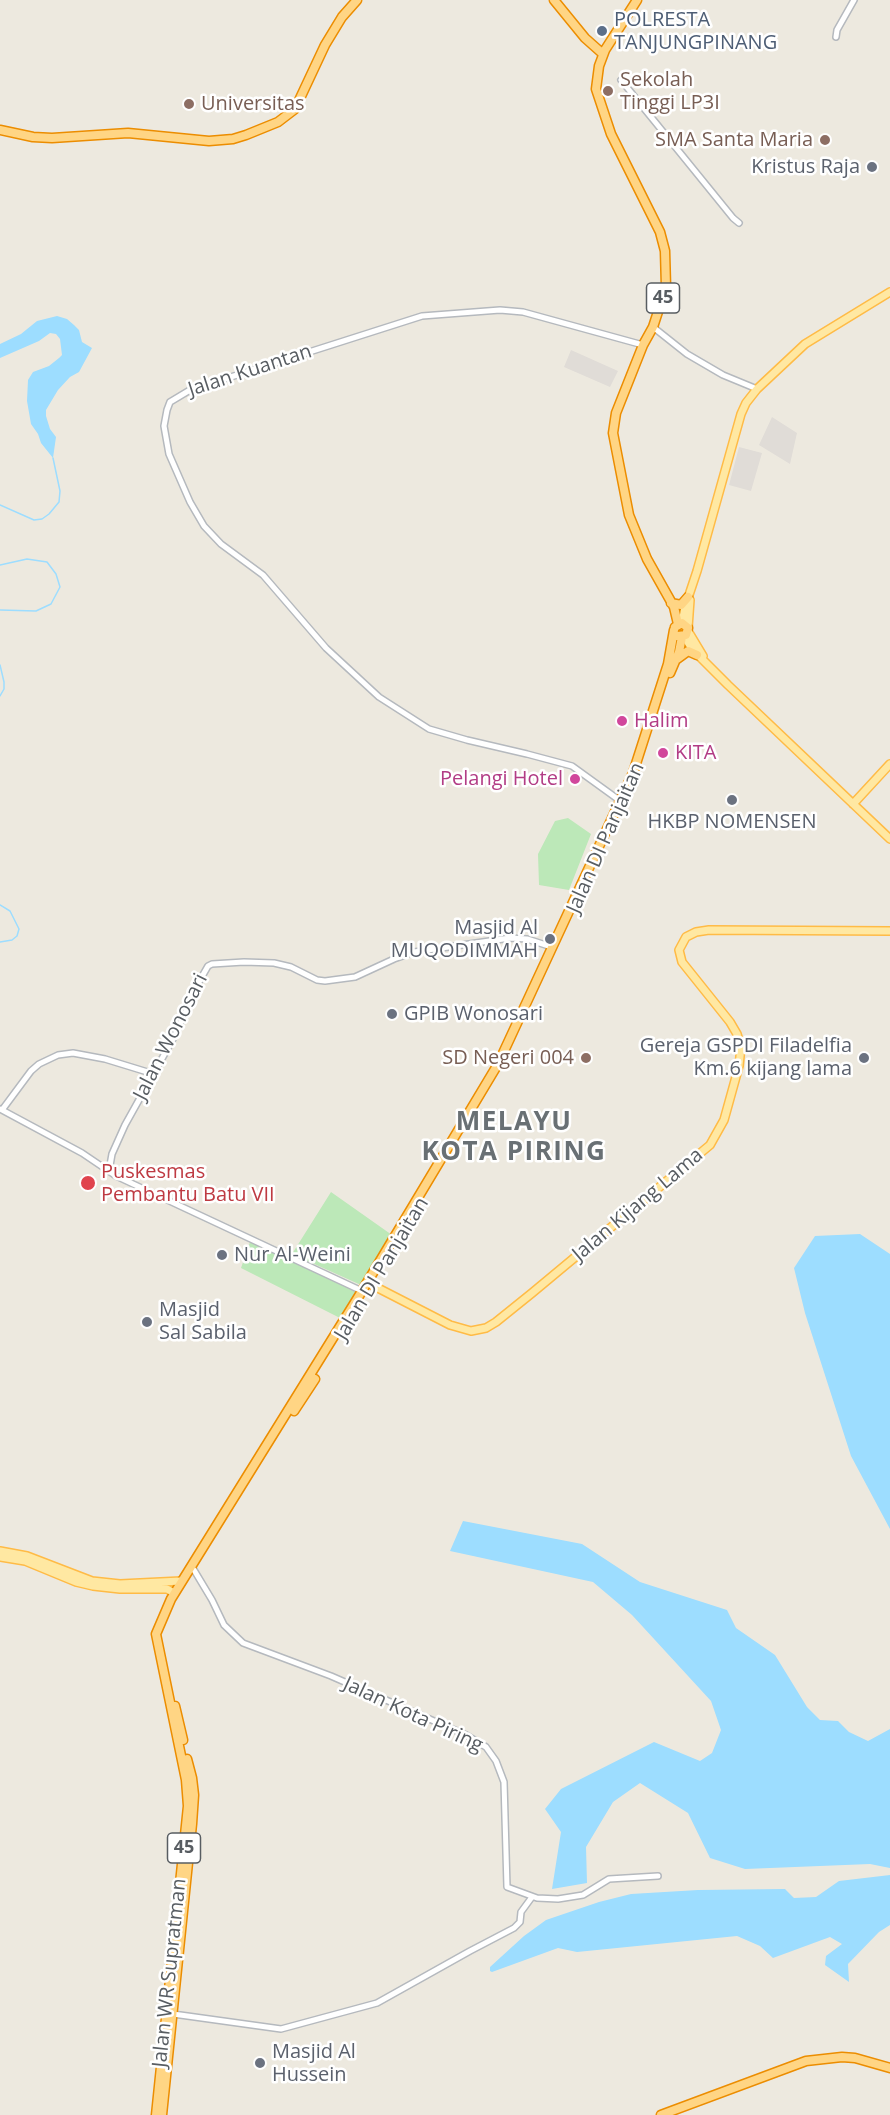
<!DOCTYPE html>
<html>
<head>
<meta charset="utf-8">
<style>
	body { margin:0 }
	canvas { display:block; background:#ede9df }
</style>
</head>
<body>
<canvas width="890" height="2115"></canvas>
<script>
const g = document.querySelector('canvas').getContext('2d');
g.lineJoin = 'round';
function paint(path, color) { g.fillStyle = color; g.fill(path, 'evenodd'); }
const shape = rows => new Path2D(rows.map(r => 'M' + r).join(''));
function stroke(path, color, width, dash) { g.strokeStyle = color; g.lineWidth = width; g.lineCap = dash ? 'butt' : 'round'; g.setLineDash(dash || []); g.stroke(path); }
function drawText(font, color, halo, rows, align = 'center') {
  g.font = font + ' "Open Sans",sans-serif'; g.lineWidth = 5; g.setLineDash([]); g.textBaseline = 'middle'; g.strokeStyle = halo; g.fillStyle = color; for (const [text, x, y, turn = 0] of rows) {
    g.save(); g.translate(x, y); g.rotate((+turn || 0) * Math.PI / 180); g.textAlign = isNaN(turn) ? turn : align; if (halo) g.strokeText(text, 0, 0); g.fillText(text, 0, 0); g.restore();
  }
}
paint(shape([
	[571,350,618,371,610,387,564,367],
	[772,417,797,433,790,464,759,445],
	[739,447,762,453,751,491,729,485]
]), '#e0dcd7');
paint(shape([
	[568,818,591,834,569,890,539,885,538,854,555,821],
	[331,1192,392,1235,361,1285,292,1254],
	[250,1242,358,1291,342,1319,241,1268]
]), '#bce8b8');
paint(shape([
	[57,316,67,319,74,325,79,330,82,342,92,348,79,372,70,377,58,390,46,410,46,416,50,429,56,437,53,458,41,443,38,434,31,424,27,401,28,380,33,372,49,366,59,358,62,355,60,339,56,334,50,333,39,341,0,358,0,344,21,334,37,321],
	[860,1234,890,1254,890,1529,851,1456,805,1313,794,1268,815,1236],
	[463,1521,582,1544,640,1582,727,1610,736,1628,775,1655,807,1707,820,1720,838,1721,849,1732,868,1741,890,1729,890,1868,870,1864,745,1869,710,1858,688,1813,640,1783,613,1802,586,1847,587,1883,552,1889,561,1832,545,1809,561,1789,654,1742,700,1761,712,1753,721,1730,711,1701,632,1615,593,1582,450,1551],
	[890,1875,890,1925,879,1932,848,1964,849,1982,825,1965,826,1956,842,1944,830,1937,773,1958,760,1946,737,1936,577,1952,558,1948,492,1972,490,1971,490,1967,524,1936,546,1920,599,1902,631,1894,698,1890,785,1889,794,1898,816,1897,839,1881]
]), '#9dddff');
stroke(shape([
	[0,505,34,520,42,519,49,514,59,502,60,491,53,458],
	[0,565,27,559,47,562,56,574,60,587,51,604,36,611,0,610],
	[0,665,4,682,4,689,0,696],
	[0,905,10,911,19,929,17,936,12,940,0,942]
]), '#9dddff', 1.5);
const minor = shape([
	[836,37,837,30,854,0],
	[621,80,733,218,739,223],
	[653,327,687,354,723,375,757,389],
	[619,800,572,766,527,754,467,740,429,729,379,697,326,648,263,575,221,544,204,526,190,502,169,454,164,426,167,410,170,402,190,390,422,316,500,310,523,312,643,345],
	[0,1109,82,1153,116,1176,362,1291],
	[2,1110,31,1071,39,1064,58,1055,73,1053,105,1059,154,1074],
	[109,1171,112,1154,125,1125,174,1037,200,980,208,966,212,964,244,962,274,963,291,967,317,980,325,981,355,977,394,959,414,952,510,938,527,939,552,947],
	[194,1570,212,1600,224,1625,243,1643,331,1676,466,1735,486,1747,496,1761,504,1782,507,1887,537,1898,558,1899,583,1895,609,1879,658,1876],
	[173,2014,281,2029,377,2003,470,1951,514,1928,520,1922,521,1912,532,1897]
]);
const major = shape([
	[682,623,685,607,697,571,741,414,746,403,757,389,805,344,890,292],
	[688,628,690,600],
	[688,631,703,656],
	[684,636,692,649,728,685,890,839],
	[853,804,890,764],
	[372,1285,450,1325,471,1331,486,1328,496,1322,532,1293,710,1145,724,1120,739,1066,741,1047,737,1034,730,1022,682,962,679,950,686,937,696,932,709,930,890,931],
	[0,1551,27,1556,92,1581,120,1584,181,1581],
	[0,1557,25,1561,76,1582,93,1586,120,1589,167,1589,174,1593]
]);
const highway = shape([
	[554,0,585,38,603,54],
	[637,0,605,50,599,66,596,89,611,134,660,232,665,251,666,287,653,327,643,345,616,413,613,433,629,515,647,559,674,607,678,624],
	[0,130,33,137,52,138,128,133,209,141,233,139,246,135,278,122,295,109,325,45,342,17,357,0],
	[671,603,681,605,688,597],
	[675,627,682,623,688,628,686,635,678,636],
	[677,659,688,651,697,655],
	[670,673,679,652,682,637],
	[294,1411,315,1379],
	[175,1706,183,1740],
	[156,2115,188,1806,186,1780,156,1634,171,1599,362,1291,498,1064,633,773,668,664,674,630],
	[162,2115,192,1824,194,1795,192,1778,187,1759],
	[661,2115,806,2061,842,2057,855,2058,890,2068]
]);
stroke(minor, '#b5b9be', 8);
stroke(major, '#ffbb46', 10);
stroke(highway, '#ec8d00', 11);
stroke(minor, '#fff', 5);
stroke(major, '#ffe8a2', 7);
stroke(highway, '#ffd584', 8);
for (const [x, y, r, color] of [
	[602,31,6,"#5c6f8a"],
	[608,91,6,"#8d6e63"],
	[189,104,6,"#8d6e63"],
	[825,140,6,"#8d6e63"],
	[872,167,6,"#6b7280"],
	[622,721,6,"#d1479c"],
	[663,753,6,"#d1479c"],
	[575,779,6,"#d1479c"],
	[732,800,6,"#6b7280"],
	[550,939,6,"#6b7280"],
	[392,1014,6,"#6b7280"],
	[586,1058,6,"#8d6e63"],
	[864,1058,6,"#6b7280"],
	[88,1183,8,"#e0444e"],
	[222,1255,6,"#6b7280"],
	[147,1322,6,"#6b7280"],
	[260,2063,6,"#6b7280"]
]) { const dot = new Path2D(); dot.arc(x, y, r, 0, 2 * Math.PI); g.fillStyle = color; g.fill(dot); stroke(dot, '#fff', 2); }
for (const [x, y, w] of [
	[663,298,33],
	[184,1848,33]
]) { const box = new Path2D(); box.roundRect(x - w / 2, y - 15, w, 30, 4.5); g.fillStyle = '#fff'; g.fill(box); stroke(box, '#585d62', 1.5); }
drawText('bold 18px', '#585d62', null, [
	["45",663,298],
	["45",184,1848]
]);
drawText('20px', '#4e5e75', '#fff', [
	["POLRESTA",614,20],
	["TANJUNGPINANG",614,43]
], 'left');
drawText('20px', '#785e54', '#fff', [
	["Sekolah",620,80],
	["Tinggi LP3I",620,103],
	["Universitas",201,104],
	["SMA Santa Maria",813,140,"right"],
	["SD Negeri 004",574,1058,"right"]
], 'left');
drawText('20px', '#5b616d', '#fff', [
	["Kristus Raja",860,167,"right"],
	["HKBP NOMENSEN",732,822,"center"],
	["Masjid Al",538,928,"right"],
	["MUQODIMMAH",538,951,"right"],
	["GPIB Wonosari",404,1014],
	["Gereja GSPDI Filadelfia",852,1046,"right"],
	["Km.6 kijang lama",852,1069,"right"],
	["Nur Al-Weini",234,1255],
	["Masjid",159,1310],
	["Sal Sabila",159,1333],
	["Masjid Al",272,2052],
	["Hussein",272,2075]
], 'left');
drawText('20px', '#585d62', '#fff', [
	["Jalan Kuantan",250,371,-18],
	["Jalan DI Panjaitan",606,838,-66],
	["Jalan Wonosari",171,1037,-63],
	["Jalan Kijang Lama",638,1205,-40],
	["Jalan DI Panjaitan",382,1269,-59],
	["Jalan Kota Piring",413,1715,25],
	["Jalan WR Supratman",170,1973,-84]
]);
drawText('20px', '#b23c85', '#fff', [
	["Halim",634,721],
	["KITA",675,753],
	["Pelangi Hotel",563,779,"right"]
], 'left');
drawText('20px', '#be3a42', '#fff', [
	["Puskesmas",101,1172],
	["Pembantu Batu VII",101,1195]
], 'left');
g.letterSpacing = '1.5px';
drawText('bold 26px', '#697074', '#fff', [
	["MELAYU",514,1123],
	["KOTA PIRING",514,1153]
]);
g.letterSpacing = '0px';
</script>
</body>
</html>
